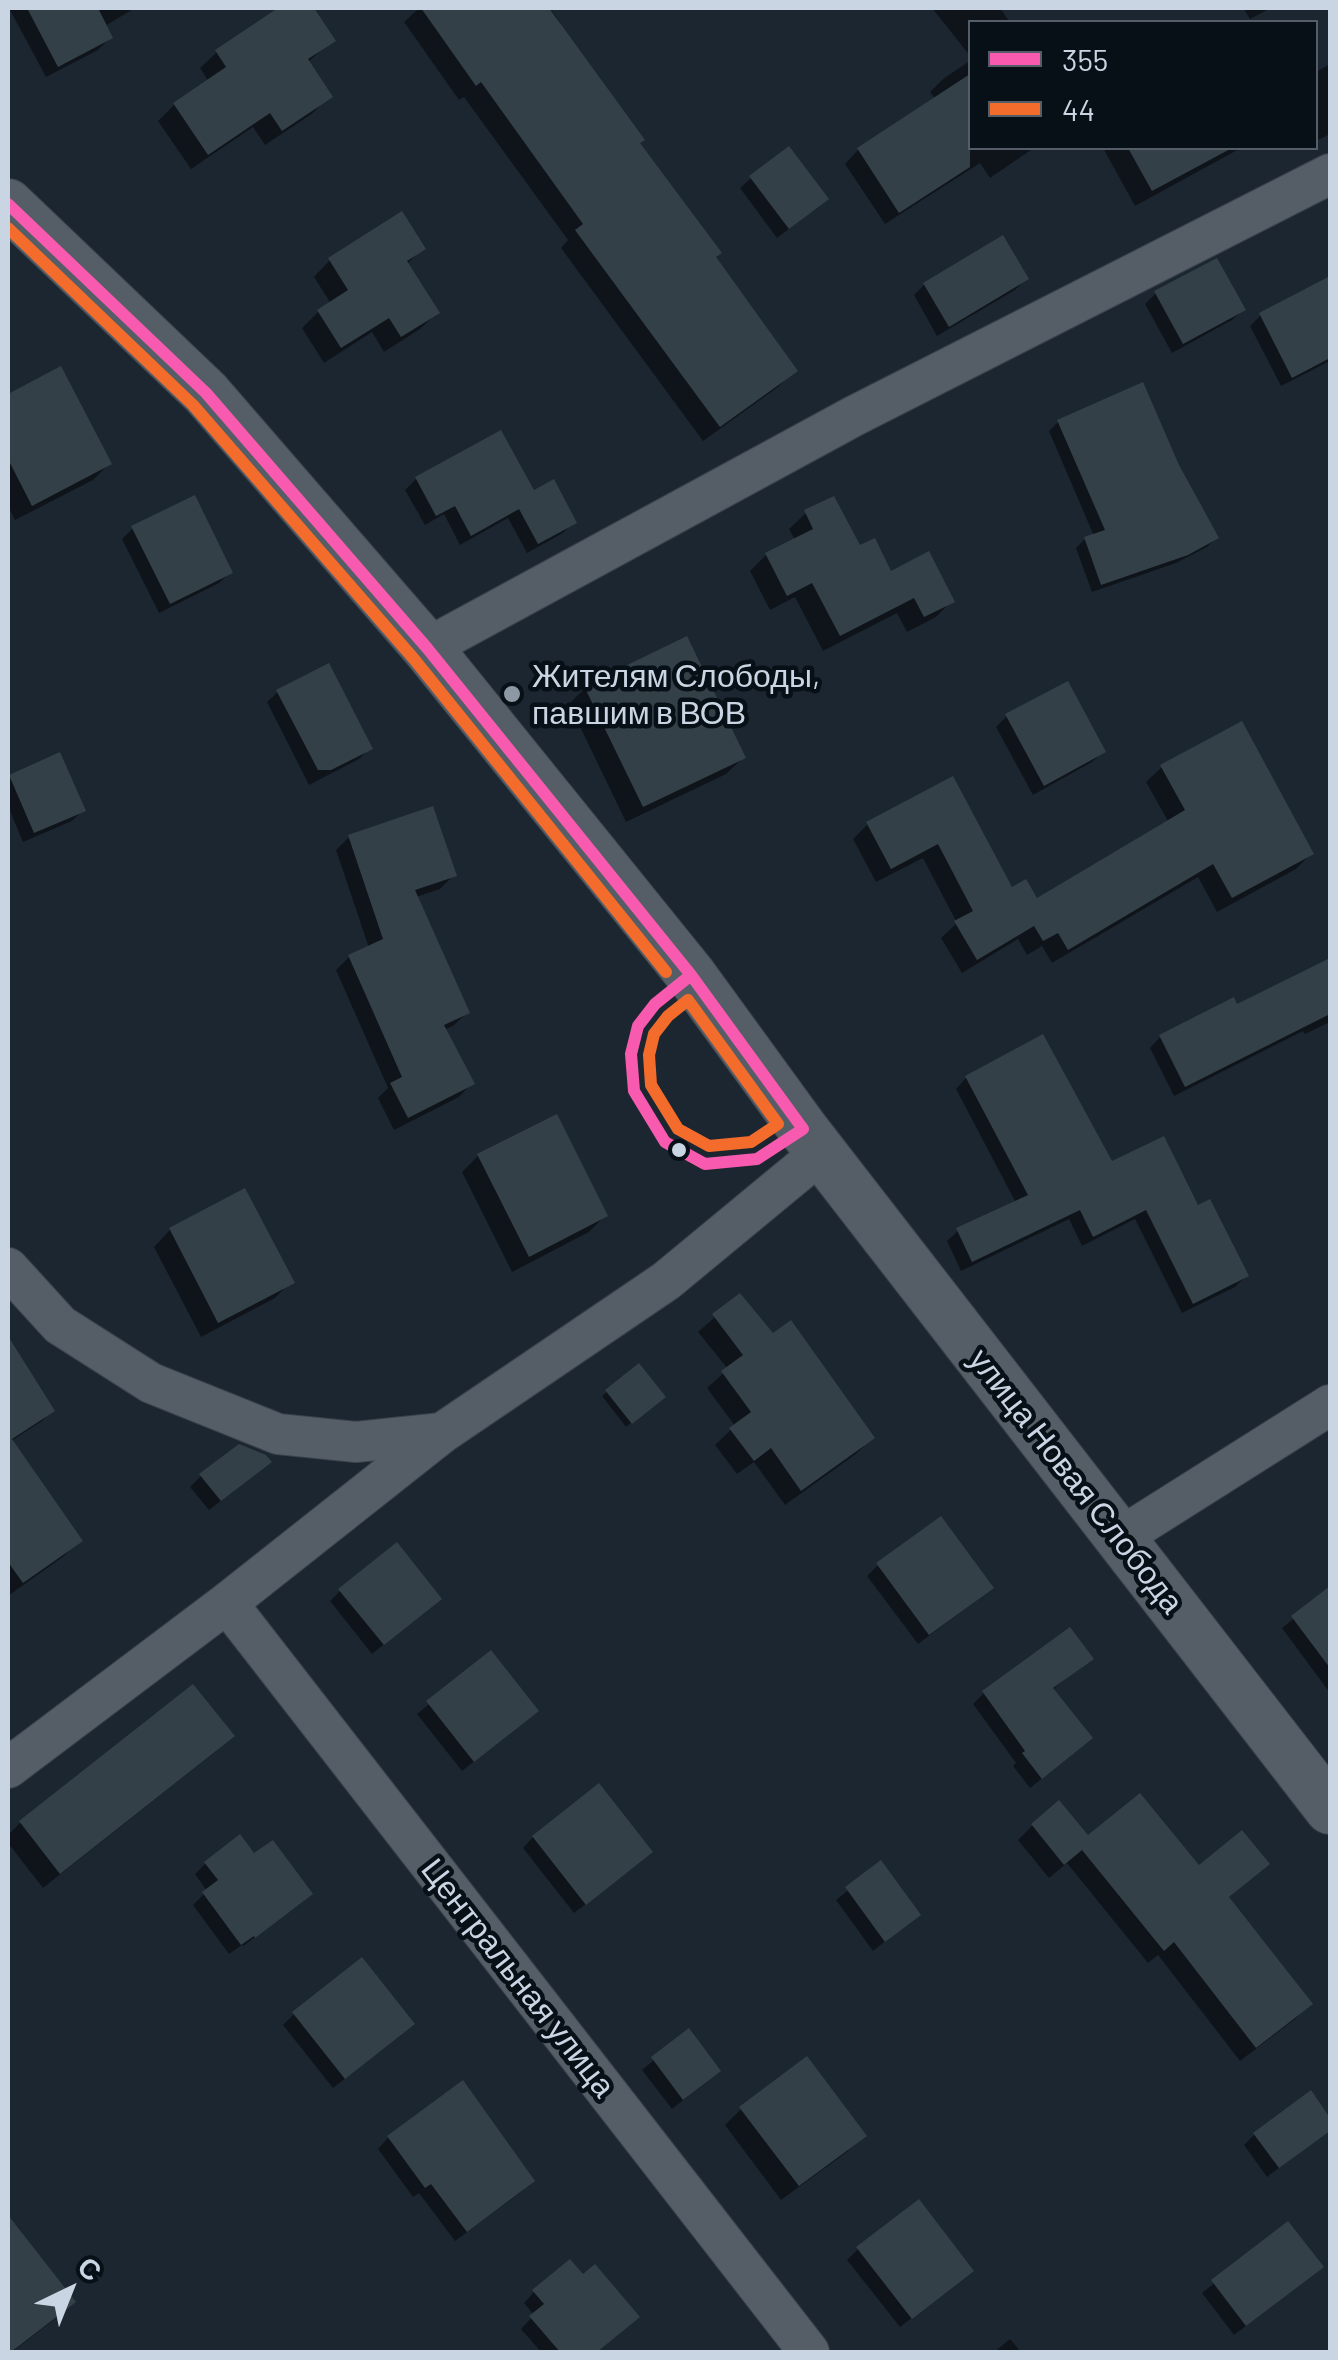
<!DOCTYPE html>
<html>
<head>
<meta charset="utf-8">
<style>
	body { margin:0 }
	#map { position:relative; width:1338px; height:2360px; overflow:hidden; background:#1c2631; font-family:Barlow,sans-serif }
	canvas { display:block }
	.frame { position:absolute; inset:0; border:10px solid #c9d5e2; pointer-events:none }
	.legend { position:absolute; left:968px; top:20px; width:350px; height:130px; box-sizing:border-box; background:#070f17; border:2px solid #555e68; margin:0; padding:12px 18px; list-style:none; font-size:30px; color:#c9d5e2 }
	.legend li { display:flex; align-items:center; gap:20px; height:50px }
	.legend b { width:50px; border:2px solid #555e68 }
	.north { position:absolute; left:20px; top:2240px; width:100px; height:100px; -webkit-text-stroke:8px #070f17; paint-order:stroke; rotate:43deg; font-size:28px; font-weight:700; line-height:40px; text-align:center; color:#c9d5e2 }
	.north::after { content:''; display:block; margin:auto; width:35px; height:45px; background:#c9d5e2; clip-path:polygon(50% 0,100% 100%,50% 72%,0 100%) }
</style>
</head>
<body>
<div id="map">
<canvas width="1338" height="2360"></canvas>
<div class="frame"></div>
<ul class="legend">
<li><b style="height:12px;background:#f75aaf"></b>355</li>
<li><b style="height:12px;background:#f36c2b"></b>44</li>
</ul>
<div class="north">С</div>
</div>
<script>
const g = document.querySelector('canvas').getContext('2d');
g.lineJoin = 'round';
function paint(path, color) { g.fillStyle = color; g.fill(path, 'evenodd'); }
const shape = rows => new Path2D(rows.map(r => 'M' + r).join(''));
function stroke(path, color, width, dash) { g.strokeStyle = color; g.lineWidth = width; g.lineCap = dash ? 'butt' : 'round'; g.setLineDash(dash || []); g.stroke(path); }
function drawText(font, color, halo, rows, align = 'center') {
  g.font = font + ' Barlow,sans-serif'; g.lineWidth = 9; g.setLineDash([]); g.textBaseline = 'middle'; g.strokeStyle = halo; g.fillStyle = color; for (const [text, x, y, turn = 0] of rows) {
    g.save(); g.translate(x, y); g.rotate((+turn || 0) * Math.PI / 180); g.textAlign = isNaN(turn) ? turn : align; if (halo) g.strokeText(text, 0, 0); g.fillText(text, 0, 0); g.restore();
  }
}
paint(shape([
	[9,8,135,8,105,26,110,38,98,50,46,77],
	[283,8,310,8,333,40,307,63,329,96,313,113,265,145,253,127,191,169,158,121,174,105,209,82,200,68,217,52],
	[419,8,550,8,561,24,559,26,713,258,794,371,778,387,703,441,561,248,568,240,464,97,459,100,404,22],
	[932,8,1000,8,1010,22,971,22,971,57],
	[1243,8,1271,8,1250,19],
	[971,60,971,148,1034,148,990,178,980,163,885,224,845,164,858,150,936,100,930,92,943,79],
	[1330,64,1330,134,1316,141,1316,72],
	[1103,148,1241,148,1135,206],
	[751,178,815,209,777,238,740,188],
	[423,248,406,265,437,313,420,329,384,352,372,332,324,363,302,328,318,312,331,304,314,277,330,260],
	[1026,279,1015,290,937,336,914,295,924,285],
	[1330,279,1330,361,1281,386,1250,326,1261,315],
	[1156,293,1243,310,1232,320,1172,353,1145,304],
	[60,369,109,464,93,480,15,520,8,506,8,396],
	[1058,422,1177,467,1216,538,1207,547,1176,563,1092,592,1076,548,1085,539,1094,536,1049,431],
	[500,433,533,494,574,522,563,533,527,553,508,518,460,545,444,514,425,525,405,490,416,479],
	[806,513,859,549,890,574,952,601,936,617,907,632,897,613,823,651,795,597,770,610,750,571,766,555,795,540,789,529],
	[133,528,230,573,219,583,159,613,122,539],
	[585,688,743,758,726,774,626,822,569,704],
	[278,692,370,748,359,759,309,785,267,702],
	[1007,716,1103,752,1092,762,1033,795,996,727],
	[1162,767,1311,854,1296,869,1217,912,1198,877,1052,963,1042,946,1027,955,1018,939,962,973,941,938,957,923,923,858,876,882,853,839,868,824,952,779,1011,891,1036,901,1169,823,1146,782],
	[10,777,83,810,72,821,23,842,8,806,8,779],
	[349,837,454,875,440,889,416,897,467,1013,453,1026,444,1030,472,1083,459,1097,394,1130,378,1098,388,1088,336,970,349,957,369,948,336,850],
	[1330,961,1330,1022,1305,1034,1303,1031,1174,1096,1150,1048,1160,1037,1236,1007],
	[966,1078,1111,1165,1197,1208,1246,1276,1235,1287,1182,1313,1135,1219,1082,1246,1069,1219,961,1271,947,1241,958,1231,1016,1203,956,1089],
	[478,1156,605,1216,589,1232,512,1272,462,1172],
	[170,1230,291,1282,275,1298,201,1337,154,1247],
	[739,1296,772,1337,872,1438,857,1453,785,1505,754,1462,737,1474,715,1445,735,1426,707,1388,728,1369,698,1332],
	[8,1341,52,1410,42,1421,8,1443],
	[607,1392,658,1402,626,1427,602,1396],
	[20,1455,80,1540,64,1556,8,1596,8,1463],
	[258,1472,209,1510,190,1487,201,1476],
	[878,1565,980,1598,918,1644,867,1576],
	[1330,1589,1330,1693,1282,1628],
	[340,1591,428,1609,372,1654,330,1601],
	[491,1653,525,1721,462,1771,417,1714],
	[1090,1659,1052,1690,1079,1749,1030,1788,1013,1766,1016,1763,973,1704,984,1693],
	[232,1736,215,1752,43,1888,8,1843,8,1835,20,1823],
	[1033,1825,1199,1868,1267,1864,1227,1899,1309,2004,1295,2019,1240,2061,1158,1955,1148,1963,1067,1863,1049,1878,1018,1840],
	[533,1837,639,1863,574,1913,523,1848],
	[205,1864,300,1904,243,1946,242,1945,229,1954,193,1905,207,1891,195,1874],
	[881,1864,918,1915,873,1951,836,1900],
	[294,2014,401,2035,333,2088,283,2025],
	[688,2032,708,2081,672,2109,642,2070],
	[462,2083,532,2181,521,2192,455,2241,419,2193,413,2197,378,2149,388,2138],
	[1311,2094,1330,2122,1330,2129,1267,2177,1244,2145,1255,2134],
	[741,2109,863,2135,847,2152,781,2200,725,2125],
	[1288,2224,1310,2277,1234,2335,1202,2293],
	[24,2239,72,2302,56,2318,12,2352,8,2352,8,2252],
	[858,2249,960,2281,900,2327,847,2260],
	[534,2292,626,2327,595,2352,541,2352,521,2329,534,2315,524,2303],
	[1010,2339,1021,2352,994,2352]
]), '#0007');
paint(shape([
	[27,8,98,8,113,38,58,67],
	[278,8,314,8,336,41,308,59,333,97,282,131,270,113,208,155,173,103,226,67,215,50],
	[421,8,549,8,645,140,640,143,722,253,716,257,798,371,720,427,575,230,583,224,481,82,476,86],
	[970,74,970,167,899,213,857,148],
	[789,146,829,199,789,229,749,176],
	[1128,148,1232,148,1152,191],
	[402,211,426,249,407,261,440,313,401,337,389,318,341,348,317,310,348,290,328,258],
	[1003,235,1029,279,949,327,923,283],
	[1217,258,1246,310,1183,344,1154,291],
	[1330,276,1330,358,1292,378,1259,313],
	[61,366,112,464,32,506,8,459,8,394],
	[1143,382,1179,465,1219,538,1188,555,1101,585,1084,537,1105,530,1057,420],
	[501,430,534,490,554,479,577,523,538,544,519,509,471,536,455,506,436,516,415,477],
	[195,495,233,573,170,604,131,526],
	[834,496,860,545,875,538,891,571,929,551,955,602,924,617,914,598,840,636,812,583,787,596,765,553,813,529,804,510],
	[687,636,746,758,643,807,584,686],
	[329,663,373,749,331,770,318,770,276,690],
	[1068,681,1106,752,1044,786,1005,714],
	[1242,721,1314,854,1232,898,1213,864,1068,950,1058,933,1043,941,1034,926,977,960,954,921,973,911,938,844,891,869,866,822,953,776,1012,887,1026,879,1037,898,1185,810,1160,765],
	[60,752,86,811,34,833,9,775],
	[433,806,457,876,415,890,470,1013,444,1025,475,1084,408,1118,390,1083,402,1077,348,955,383,939,348,835],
	[1330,958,1330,1014,1185,1087,1159,1035,1234,997,1237,1004],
	[1043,1034,1112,1161,1164,1136,1198,1205,1210,1199,1249,1276,1193,1304,1146,1210,1093,1237,1080,1210,972,1262,956,1228,1028,1195,965,1076],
	[557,1114,608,1216,529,1257,477,1154],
	[245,1188,295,1283,218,1323,169,1228],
	[740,1293,773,1333,791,1320,875,1438,801,1491,771,1448,754,1461,729,1428,751,1412,721,1371,743,1355,712,1314],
	[8,1336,55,1411,12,1439,83,1541,23,1583,8,1562],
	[639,1363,666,1397,632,1424,605,1390],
	[239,1444,266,1455,272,1462,221,1501,199,1474],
	[941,1516,994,1588,929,1635,876,1563],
	[397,1542,442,1599,384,1645,338,1589],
	[1330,1586,1330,1668,1291,1616],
	[1070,1627,1094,1659,1053,1688,1093,1738,1042,1779,1022,1753,1025,1751,982,1691],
	[491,1650,539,1711,474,1762,426,1701],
	[193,1684,235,1736,60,1874,19,1821],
	[599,1783,653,1852,586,1905,532,1836],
	[1140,1793,1199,1865,1242,1830,1270,1864,1229,1897,1313,2004,1256,2048,1174,1942,1164,1951,1082,1850,1064,1865,1031,1824,1059,1800,1088,1835],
	[240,1834,254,1853,273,1840,313,1894,255,1938,254,1936,241,1945,202,1892,218,1880,204,1862],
	[881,1860,921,1915,885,1942,845,1887],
	[362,1957,415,2024,345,2079,292,2012],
	[689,2028,721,2071,683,2100,651,2057],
	[807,2056,867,2136,799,2186,739,2107],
	[463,2080,535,2181,467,2232,431,2184,425,2188,387,2136],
	[1311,2090,1330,2118,1330,2131,1279,2168,1253,2133],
	[919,2199,974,2271,912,2319,856,2247],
	[8,2215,76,2302,11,2352,8,2352],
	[1288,2221,1324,2267,1246,2326,1211,2280],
	[570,2259,583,2274,595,2264,640,2317,597,2352,560,2352,529,2316,544,2304,532,2290]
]), '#344047');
const minor = shape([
	[427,648,854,416,1330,174],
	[8,1268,60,1325,151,1383,278,1434,356,1442,442,1433],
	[1121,1537,1330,1405],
	[227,1603,809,2352],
	[8,1768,227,1603,442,1433,666,1281,822,1152]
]);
const tertiary = shape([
	[8,204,206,393,427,648,691,975,803,1129,1330,1809]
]);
stroke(minor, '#3a434c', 42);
stroke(tertiary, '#3a434c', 52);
stroke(minor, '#555d66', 40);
stroke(tertiary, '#555d66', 50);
stroke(shape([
	[8,204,206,393,427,648,691,975],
	[691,975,803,1129,757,1159,705,1164,665,1142,634,1091,631,1054,638,1026,655,1004,691,975]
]), '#f75aaf', 12);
stroke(shape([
	[8,228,193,405,414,659,666,972],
	[688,1000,778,1124,751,1142,709,1146,678,1129,651,1085,649,1055,654,1034,668,1016,688,1000]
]), '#f36c2b', 12);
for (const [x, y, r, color] of [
	[512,694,10,"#8c98a4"],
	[679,1150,9,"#c9d5e2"]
]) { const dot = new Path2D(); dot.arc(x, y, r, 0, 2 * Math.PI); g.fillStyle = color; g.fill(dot); stroke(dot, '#070f17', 4); }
drawText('32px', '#c9d5e2', '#070f17', [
	["Жителям Слободы,",532,676],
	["павшим в ВОВ",532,713]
], 'left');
drawText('32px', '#c9d5e2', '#070f17', [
	["улица Новая Слобода",1076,1481,52],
	["Центральная улица",518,1978,52]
]);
</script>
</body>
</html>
